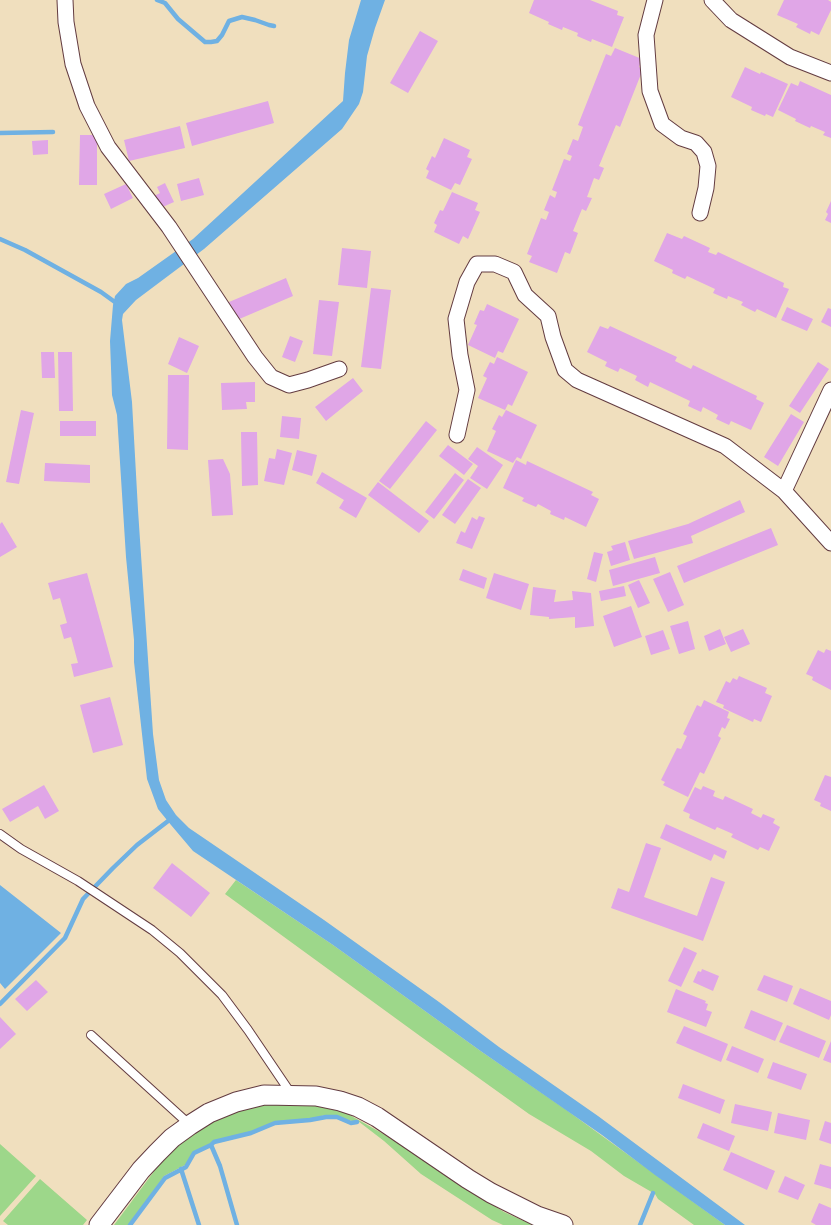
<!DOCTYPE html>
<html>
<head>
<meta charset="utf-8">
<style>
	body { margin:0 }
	canvas { display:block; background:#f0dfbe }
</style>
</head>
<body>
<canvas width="831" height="1225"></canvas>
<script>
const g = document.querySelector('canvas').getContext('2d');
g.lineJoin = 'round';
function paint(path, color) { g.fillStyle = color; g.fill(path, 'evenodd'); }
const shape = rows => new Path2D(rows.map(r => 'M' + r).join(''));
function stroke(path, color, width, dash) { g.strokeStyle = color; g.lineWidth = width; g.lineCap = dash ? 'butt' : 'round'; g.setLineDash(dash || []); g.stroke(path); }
paint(shape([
	[236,880,333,945,482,1052,565,1109,725,1225,694,1225,658,1199,655,1194,624,1176,591,1151,529,1114,420,1036,225,894],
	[309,1104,346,1113,387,1136,504,1212,533,1225,503,1225,492,1220,421,1174,384,1141,358,1121,352,1121,336,1116,325,1115,310,1119,274,1122,250,1132,213,1142,210,1144,194,1152,185,1165,164,1176,129,1225,114,1225,158,1166,180,1142,200,1126,245,1109,264,1105],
	[0,1144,36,1176,0,1216],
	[40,1179,87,1220,83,1225,8,1225,3,1221]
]), '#9dd78a');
paint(shape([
	[361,0,385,0,375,28,367,56,363,92,359,104,342,129,204,249,136,300,123,314,122,320,132,402,138,510,153,734,159,780,166,800,176,815,189,828,324,920,439,1002,499,1047,598,1116,745,1225,725,1225,655,1175,602,1135,482,1052,333,945,193,851,171,825,158,809,147,779,134,662,134,640,126,557,117,415,112,395,110,341,113,305,115,296,126,284,138,278,193,239,343,101,345,73,349,40],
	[0,885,61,933,5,989,0,983]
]), '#6fb1e3');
stroke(shape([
	[157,0,165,3,178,19,205,42,211,42,217,41,222,35,229,21,242,17,255,20,269,25,274,26],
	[0,133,53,132],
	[0,239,25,250,101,292,119,305],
	[0,1004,65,938,83,899,113,868,137,845,172,818],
	[211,1145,220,1166,237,1225],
	[181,1169,199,1225],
	[130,1225,165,1178,186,1167,194,1153,211,1145,214,1142,251,1133,275,1123,310,1120,326,1117,337,1117,351,1123,357,1122],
	[640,1225,653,1193]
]), '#6fb1e3', 4.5);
paint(shape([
	[534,0,590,0,618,11,617,15,624,17,612,47,592,39,591,42,577,36,578,33,563,27,562,30,548,24,549,22,529,13],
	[784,0,828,0,831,2,831,10,819,35,811,31,810,34,796,27,798,24,777,15],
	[420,31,438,41,408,93,390,83],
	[615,48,642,59,639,67,643,69,620,127,616,125,599,166,604,168,599,180,594,178,587,197,592,198,586,211,582,209,573,231,578,233,570,254,565,252,557,273,529,262,532,256,527,254,541,218,546,220,549,212,544,210,550,195,555,198,557,192,552,190,564,159,570,161,572,156,567,154,573,139,578,141,583,127,578,125,606,54,611,56],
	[745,67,760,74,761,72,788,84,773,117,766,114,765,116,751,110,752,107,731,97],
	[800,81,831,95,831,138,823,135,825,132,811,126,810,128,795,121,796,119,778,110,791,83,798,86],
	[268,101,274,123,192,146,186,123],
	[180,126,185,148,129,161,124,140],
	[80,135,97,135,97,185,79,185],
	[444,138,470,150,467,157,472,159,460,185,455,183,451,190,426,178,429,171,426,169,432,156,435,158],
	[48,140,48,154,33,155,32,141],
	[199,178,204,195,181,201,177,184],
	[165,183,174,202,158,209,152,197,160,193,157,187],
	[126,184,133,198,111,209,104,194],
	[452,192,478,203,475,210,480,212,468,239,463,236,459,244,434,232,437,225,434,223,440,210,443,211],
	[831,201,831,223,825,220,828,214,826,212],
	[667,233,682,239,684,236,710,248,708,252,716,255,718,252,784,283,783,287,789,289,776,318,757,309,755,312,741,305,743,302,728,296,727,299,713,293,715,289,687,276,685,279,672,273,673,270,654,261],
	[342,248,371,251,367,288,338,285],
	[286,278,293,296,237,320,229,302],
	[371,288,391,290,381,369,361,367],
	[319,300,339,302,332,356,313,354],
	[487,304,519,319,503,353,498,351,495,358,468,345,477,325,474,324,480,310,484,311],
	[787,307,813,319,807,331,781,320],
	[828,308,831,309,831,327,821,322],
	[600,326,608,329,610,326,677,357,675,361,691,369,693,365,757,396,756,399,764,403,751,430,731,421,729,425,716,419,718,415,703,407,701,412,688,406,690,401,650,382,648,387,635,380,637,376,620,368,618,372,605,366,607,362,587,352],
	[290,336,303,341,295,362,282,357],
	[179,337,199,346,187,373,168,364],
	[41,352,54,352,55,378,42,378],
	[58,352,72,352,73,411,59,411],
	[497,357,528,372,512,406,508,404,505,410,478,398,487,378,483,376,490,362,494,364],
	[818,362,829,369,800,413,789,406],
	[168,375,189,375,188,450,167,449],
	[353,378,363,391,326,421,315,407],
	[255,382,255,402,246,402,247,409,222,410,221,383],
	[21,410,34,413,19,484,6,482],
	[506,410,537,425,521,459,517,457,513,463,487,451,496,431,492,429,499,415,502,417],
	[791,414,804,422,778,466,764,457],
	[282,416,301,418,299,439,280,437],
	[60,421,96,421,96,436,60,436],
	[426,421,437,430,390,489,379,481],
	[241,432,257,432,258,485,242,486],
	[448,445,473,464,464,475,439,456],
	[477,447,503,465,487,489,470,478,478,466,468,459],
	[277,449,292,453,284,485,264,481,269,458,275,459],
	[297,450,317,455,312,476,292,470],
	[223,459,230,474,233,515,212,516,208,460],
	[516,460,526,465,527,461,593,492,591,495,599,499,586,527,565,517,564,520,550,514,551,511,538,504,536,507,522,501,524,498,503,488],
	[45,463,90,465,90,483,44,481],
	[322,472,367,498,356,518,339,508,344,500,316,483],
	[455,473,464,480,434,519,425,512],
	[468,479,481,488,455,524,442,515],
	[378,482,429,521,419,533,368,495],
	[740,500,745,512,691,536,693,543,634,559,628,541,688,524],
	[479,516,485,518,472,549,456,543,461,531,465,533,472,517,477,520],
	[2,522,17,547,0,557,0,524],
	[771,528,778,545,684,583,677,566],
	[625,542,630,560,611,566,607,552,613,550,611,546],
	[594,552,603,554,596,582,587,579],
	[655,557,660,573,613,586,609,570],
	[463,569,487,578,484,589,459,580],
	[670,572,684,605,668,612,653,579],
	[87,573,113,667,74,677,71,664,78,663,71,637,64,639,60,625,67,623,60,598,53,600,48,583],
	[494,573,529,584,521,610,486,598],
	[639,580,650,603,638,608,628,585],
	[624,586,626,596,601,601,599,591],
	[533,587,556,590,554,602,573,600,572,591,591,593,594,626,575,628,575,617,549,619,549,617,530,615],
	[631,606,642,637,614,647,603,616],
	[688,621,695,649,679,654,670,626],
	[720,629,726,644,709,651,704,636],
	[743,629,750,644,731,652,724,637],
	[663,630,670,649,651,655,645,636],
	[826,649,831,651,831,690,812,680,813,677,806,674,818,650,824,653],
	[739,676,767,688,765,693,772,696,761,722,754,719,753,722,723,708,724,705,716,702,726,681,730,683,733,678,737,680],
	[110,697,123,745,93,753,80,705],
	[704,700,729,712,727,718,730,719,725,729,722,727,718,736,721,738,704,774,700,772,688,797,663,785,665,782,661,780,677,748,681,749,687,736,683,734,697,705,701,707],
	[825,775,831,777,831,811,820,806,821,803,814,800],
	[44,785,59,811,45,819,38,806,10,822,2,809],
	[703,786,715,791,713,796,723,800,725,796,753,809,751,813,761,818,763,814,775,819,773,823,780,827,769,851,760,847,758,850,731,837,733,834,717,827,715,830,689,818,690,814,683,811,695,787,701,790],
	[666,824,727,851,724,859,714,854,711,861,660,838],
	[646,843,661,848,644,897,697,916,711,877,725,882,703,941,611,908,618,888,629,892],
	[172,863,210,893,191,917,153,888],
	[684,947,697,953,681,987,668,981],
	[702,969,719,976,713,991,693,982,698,971,701,972],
	[764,975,793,986,787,1002,757,990],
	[36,980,48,992,27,1011,15,999],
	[800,988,831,1001,831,1015,829,1020,793,1004],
	[676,989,706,1001,705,1003,708,1004,706,1010,712,1012,706,1027,667,1012],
	[751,1010,783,1023,775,1041,744,1028],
	[0,1017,16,1034,0,1049],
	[787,1025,826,1041,819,1058,779,1042],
	[684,1026,728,1044,721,1062,676,1043],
	[831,1041,831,1063,823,1060],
	[732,1046,764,1059,758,1073,726,1060],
	[773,1062,807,1074,801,1090,767,1078],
	[683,1084,725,1100,720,1114,678,1098],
	[735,1104,772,1112,768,1131,731,1123],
	[778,1113,810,1120,806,1140,774,1133],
	[825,1121,831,1123,831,1144,819,1140],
	[703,1123,735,1136,729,1151,697,1138],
	[731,1152,775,1171,767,1190,723,1170],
	[820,1164,831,1167,831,1189,814,1184],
	[785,1176,805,1185,798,1200,778,1192],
	[819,1203,831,1208,831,1225,816,1225,811,1222]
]), '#e0a6e7');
const service = shape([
	[0,834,21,849,78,881,152,930,180,953,222,995,248,1030,292,1095],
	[91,1035,190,1125]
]);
const minor = shape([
	[65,0,66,22,73,64,87,106,108,147,169,227,255,357,271,377,289,385,308,380,339,369],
	[655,0,646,35,650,91,662,124,681,138,696,143,704,152,708,166,706,188,700,213],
	[712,0,731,20,790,57,831,73],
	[457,435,467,390,460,355,456,319,467,282,477,264,495,264,514,272,525,295,548,316,553,337,565,370,577,380,725,446,784,491,831,543],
	[784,491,831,390]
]);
const tertiary = shape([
	[99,1225,141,1170,157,1153,172,1138,190,1125,209,1113,236,1102,264,1095,316,1096,340,1101,358,1107,377,1117,468,1179,491,1193,537,1216,563,1225]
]);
stroke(service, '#633c41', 10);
stroke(minor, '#633c41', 17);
stroke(tertiary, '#633c41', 21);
stroke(service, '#fff', 8);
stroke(minor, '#fff', 15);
stroke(tertiary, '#fff', 19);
</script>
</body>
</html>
